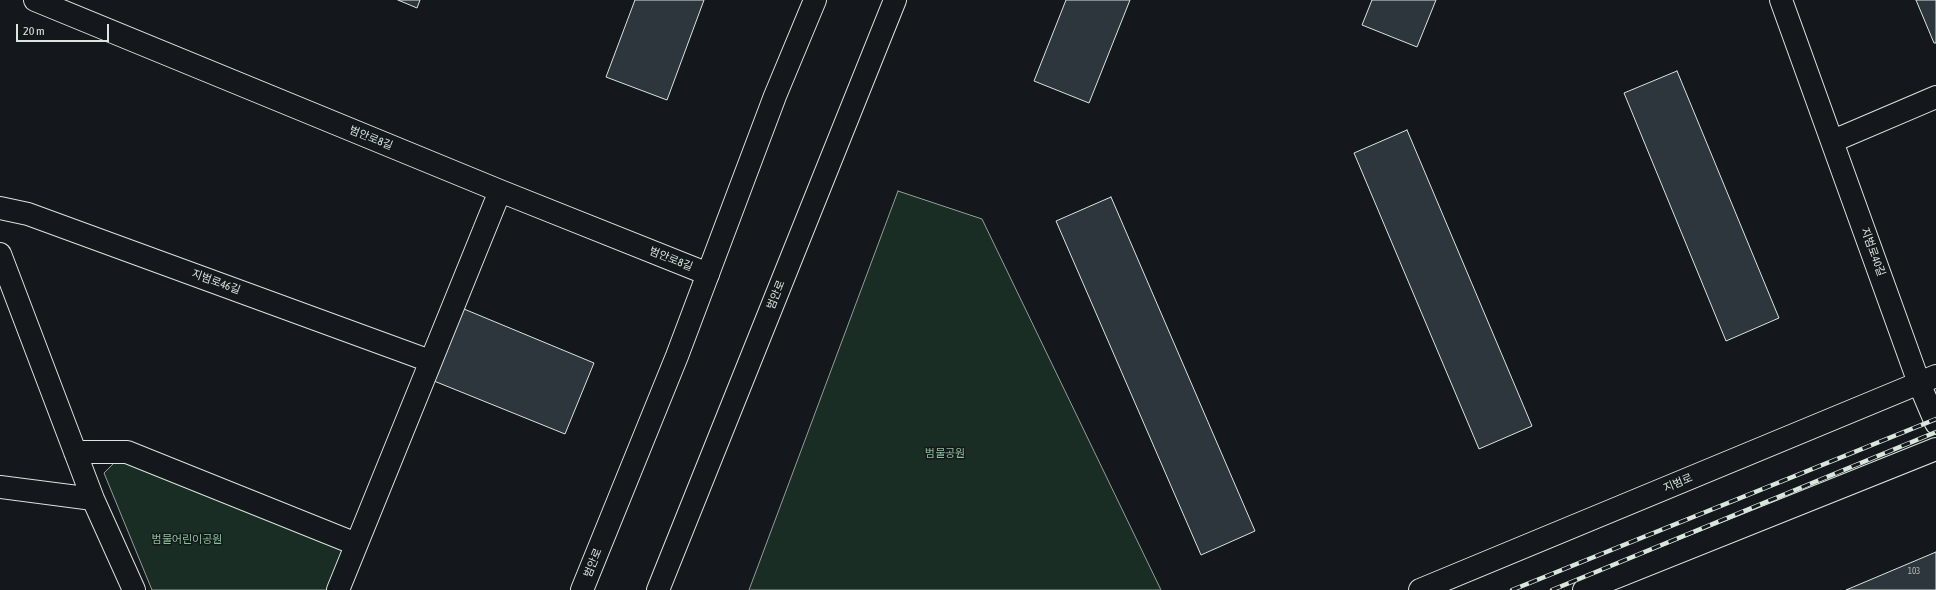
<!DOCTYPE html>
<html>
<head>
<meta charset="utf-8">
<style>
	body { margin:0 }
	#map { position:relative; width:1936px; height:590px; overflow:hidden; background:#14181c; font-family:"Asap Condensed",sans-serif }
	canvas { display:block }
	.scale { position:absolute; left:16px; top:24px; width:93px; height:18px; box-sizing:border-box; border:2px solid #d8e6dc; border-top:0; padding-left:5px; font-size:12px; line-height:14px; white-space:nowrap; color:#d8e6dc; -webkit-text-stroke:3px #14181c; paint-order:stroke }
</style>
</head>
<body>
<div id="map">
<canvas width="1936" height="590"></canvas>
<div class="scale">20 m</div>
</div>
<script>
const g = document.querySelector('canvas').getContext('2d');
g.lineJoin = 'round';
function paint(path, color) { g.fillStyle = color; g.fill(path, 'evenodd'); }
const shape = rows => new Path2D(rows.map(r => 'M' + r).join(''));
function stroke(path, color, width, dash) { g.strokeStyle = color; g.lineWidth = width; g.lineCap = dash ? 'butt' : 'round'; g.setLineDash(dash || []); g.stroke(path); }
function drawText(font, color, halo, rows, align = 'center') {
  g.font = font + ' "Asap Condensed","Noto Sans KR",sans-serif'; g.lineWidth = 3; g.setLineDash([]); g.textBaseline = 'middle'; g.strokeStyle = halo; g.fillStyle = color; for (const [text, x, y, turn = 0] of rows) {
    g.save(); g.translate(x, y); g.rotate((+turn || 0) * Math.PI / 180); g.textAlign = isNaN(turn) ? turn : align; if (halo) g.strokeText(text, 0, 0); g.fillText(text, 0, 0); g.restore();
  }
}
const green = shape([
	[898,191,982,219,1161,590,749,590,898,191],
	[118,459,345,547,328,590,152,590,104,473,118,459]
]);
paint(green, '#1a2d24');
stroke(green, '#939e99', 1);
const building = shape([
	[398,0,420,0,417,8,398,0],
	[635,0,704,0,667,100,606,77,635,0],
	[1066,0,1130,0,1089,103,1034,81,1066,0],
	[1372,0,1436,0,1417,47,1362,25,1372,0],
	[1916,0,1936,0,1936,43,1934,43,1916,0],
	[1677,71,1779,318,1726,341,1624,93,1677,71],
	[1407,130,1532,426,1479,449,1354,153,1407,130],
	[1111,197,1255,531,1201,555,1056,221,1111,197],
	[464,309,594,363,565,434,434,381,464,309],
	[1936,552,1936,590,1846,590,1936,552]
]);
paint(building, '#2c363c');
stroke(building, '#d8e6dc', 1);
const minor = shape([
	[35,0,500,191,708,274],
	[1781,0,1919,383,1936,423],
	[1833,141,1936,97],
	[0,208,28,214,430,361],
	[0,254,93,499,134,590],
	[75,452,127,452,356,544],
	[0,487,93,499],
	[338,590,500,191]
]);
const major = shape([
	[582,590,677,356,775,96,815,0],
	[658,590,895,0],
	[1420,590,1936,376],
	[1584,590,1936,449]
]);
stroke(minor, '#d8e6dc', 24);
stroke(major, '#d8e6dc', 24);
stroke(minor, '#14181c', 22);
stroke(major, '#14181c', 22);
const rail = shape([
	[1512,590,1936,419],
	[1552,590,1936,432]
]);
stroke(rail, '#d8e6dc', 4.5);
stroke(rail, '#14181c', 3, [9]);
drawText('9px', '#adbab4', null, [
	["103",1914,571]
]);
drawText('11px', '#d8e6dc', '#14181c', [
	["범안로8길",371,138,22],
	["지범로40길",1873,252,70],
	["범안로8길",671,259,22],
	["지범로46길",216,282,20],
	["범안로",776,295,-68],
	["지범로",1678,483,-23],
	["범안로",593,563,-68]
]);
drawText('11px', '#8ac095', '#14181c', [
	["범물공원",945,454],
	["범물어린이공원",187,540]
]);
</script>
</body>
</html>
